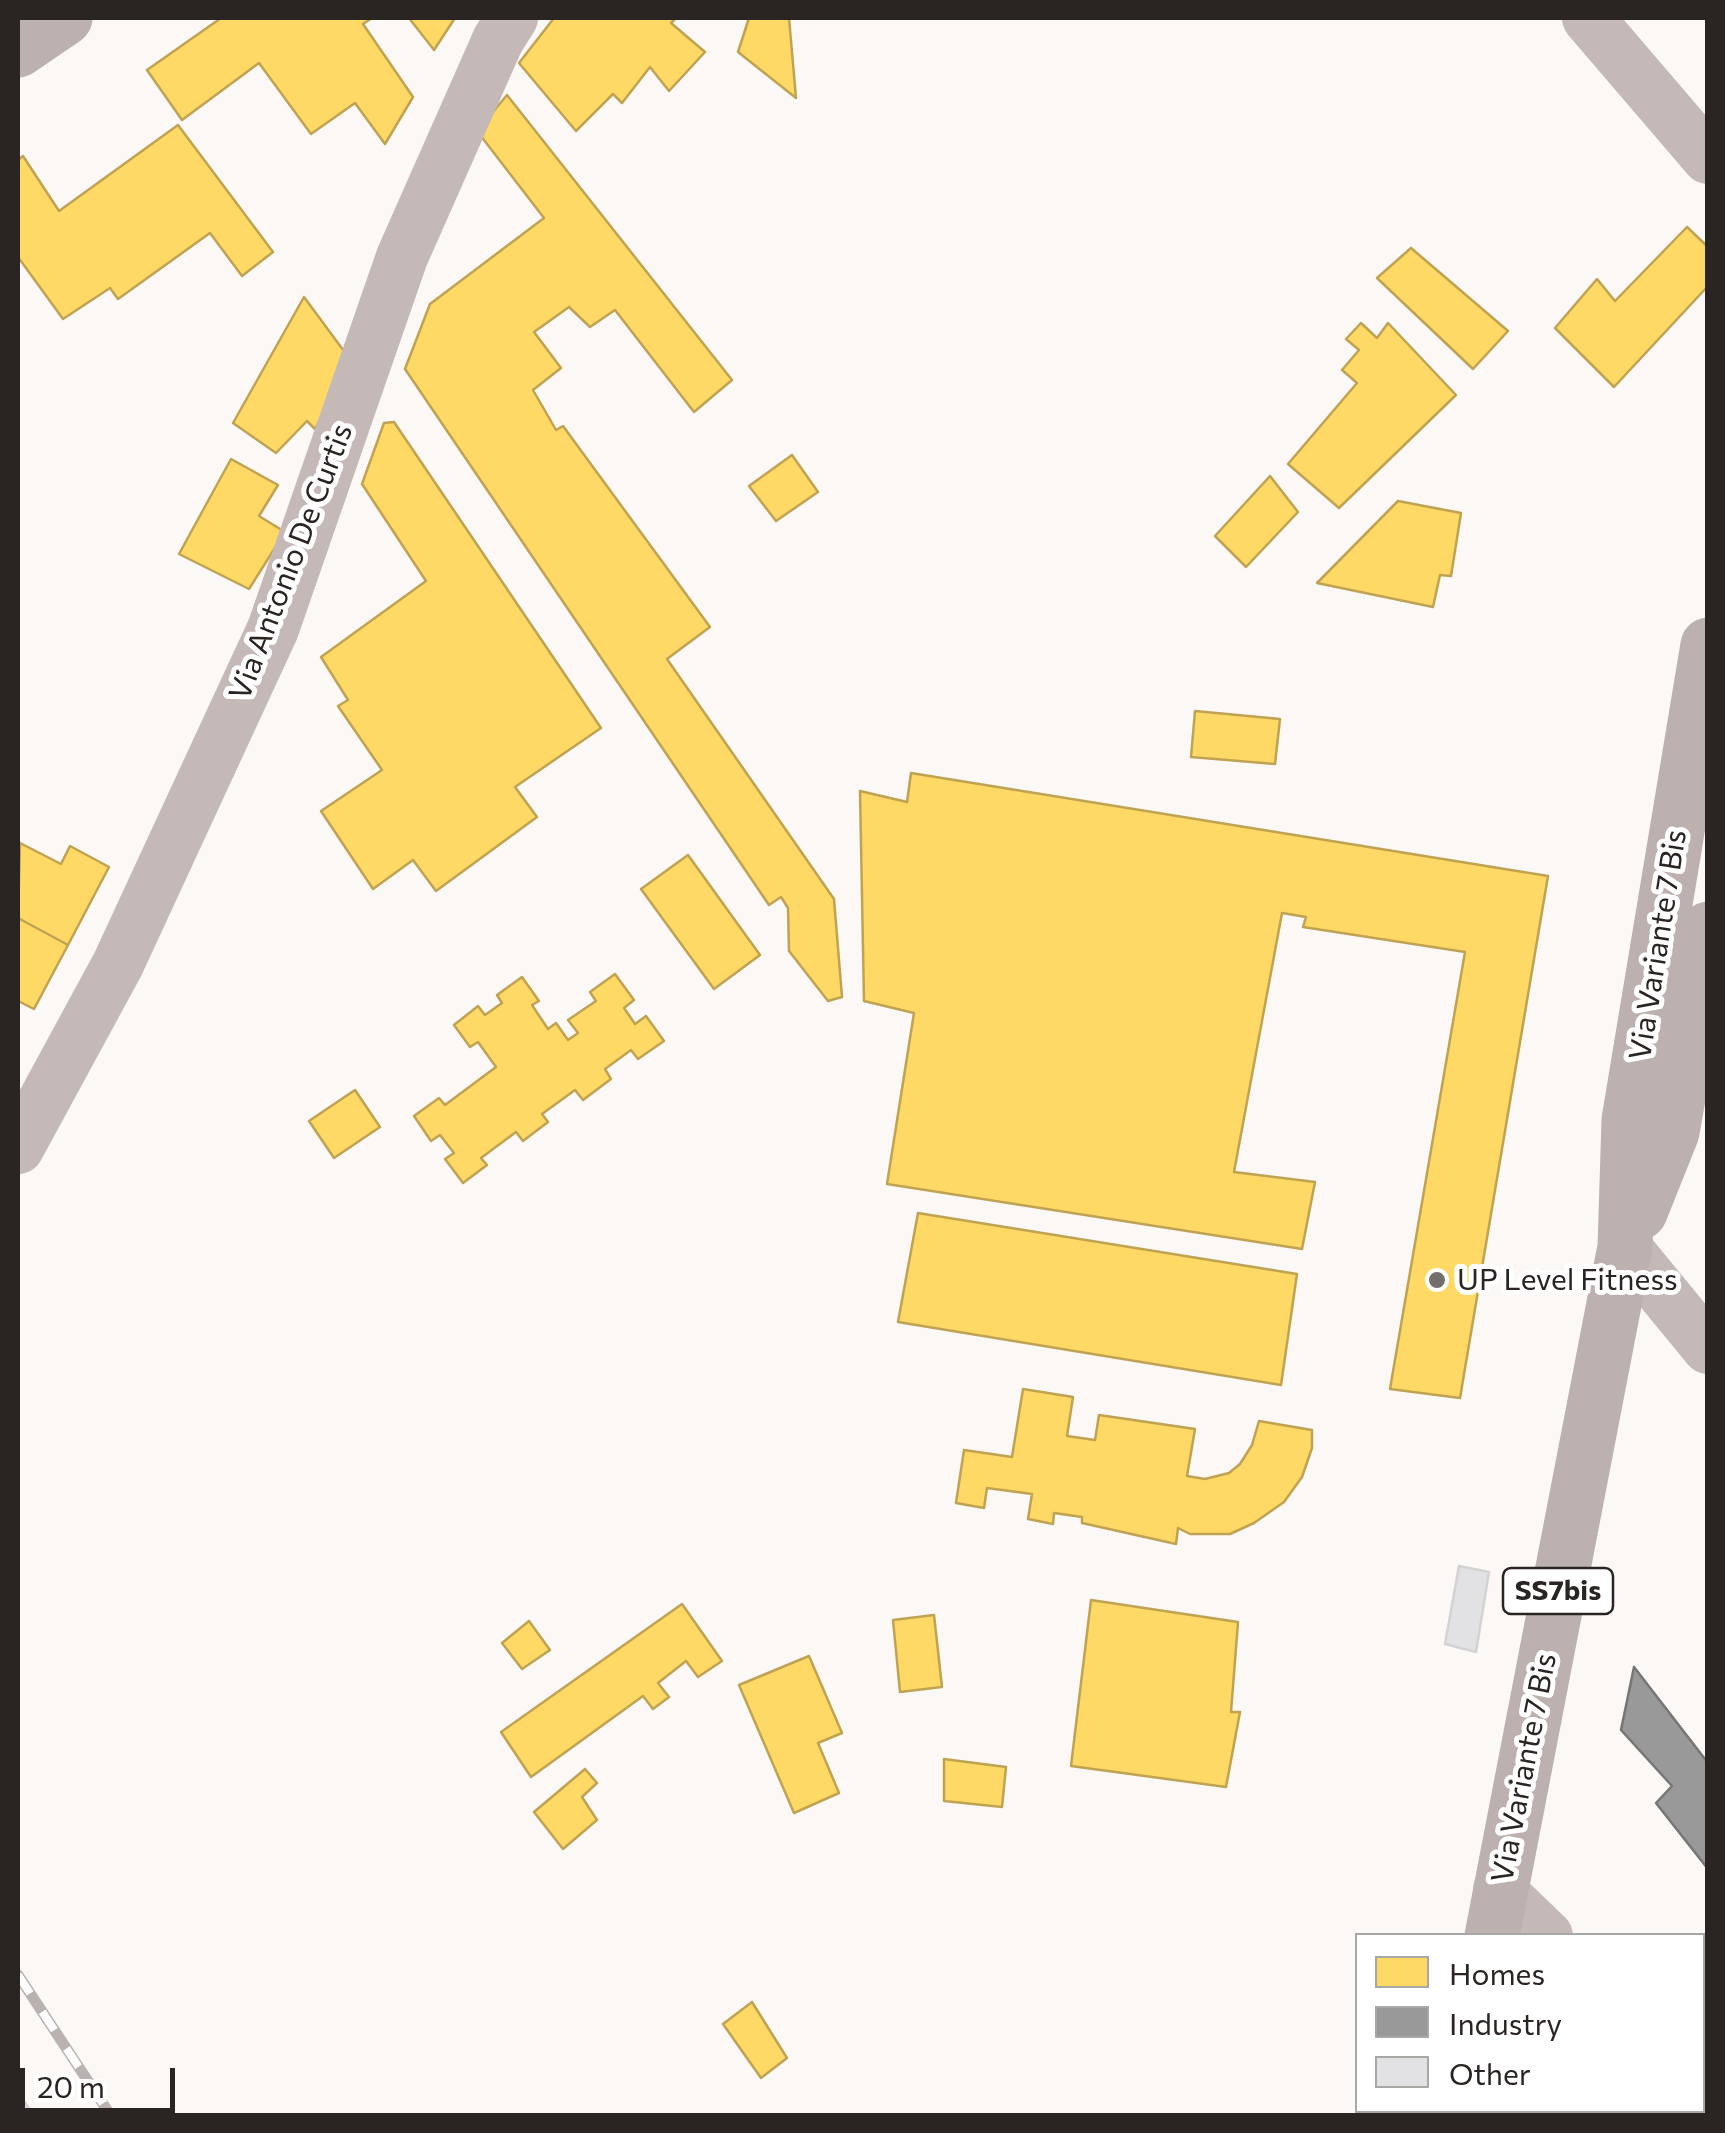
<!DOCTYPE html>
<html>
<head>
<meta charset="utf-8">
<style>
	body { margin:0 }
	#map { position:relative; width:1725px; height:2133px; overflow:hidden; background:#fbf8f6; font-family:Commissioner,sans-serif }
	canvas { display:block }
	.frame { position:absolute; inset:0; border:20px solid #2a2522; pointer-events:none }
	.legend { position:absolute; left:1355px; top:1933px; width:350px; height:180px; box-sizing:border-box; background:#fff; border:2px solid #aaa8a7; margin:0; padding:12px 18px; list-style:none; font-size:30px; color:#2a2522 }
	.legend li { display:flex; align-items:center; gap:20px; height:50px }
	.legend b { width:50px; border:2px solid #aaa8a7 }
	.scale { position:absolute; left:20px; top:2068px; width:155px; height:45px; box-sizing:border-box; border:5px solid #2a2522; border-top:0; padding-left:12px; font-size:30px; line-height:35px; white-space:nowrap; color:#2a2522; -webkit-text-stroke:8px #fff; paint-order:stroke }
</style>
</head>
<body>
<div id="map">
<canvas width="1725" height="2133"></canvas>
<div class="frame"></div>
<ul class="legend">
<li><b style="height:28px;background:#ffd966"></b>Homes</li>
<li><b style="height:28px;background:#999"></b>Industry</li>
<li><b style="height:28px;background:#e2e1e3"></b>Other</li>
</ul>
<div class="scale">20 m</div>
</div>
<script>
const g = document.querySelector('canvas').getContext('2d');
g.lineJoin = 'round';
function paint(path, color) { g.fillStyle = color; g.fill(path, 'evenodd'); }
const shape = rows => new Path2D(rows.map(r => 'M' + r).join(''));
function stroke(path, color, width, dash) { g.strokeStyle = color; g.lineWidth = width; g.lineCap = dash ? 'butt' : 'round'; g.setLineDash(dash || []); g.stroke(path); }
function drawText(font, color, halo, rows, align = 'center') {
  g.font = font + ' Commissioner,sans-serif'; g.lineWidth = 10; g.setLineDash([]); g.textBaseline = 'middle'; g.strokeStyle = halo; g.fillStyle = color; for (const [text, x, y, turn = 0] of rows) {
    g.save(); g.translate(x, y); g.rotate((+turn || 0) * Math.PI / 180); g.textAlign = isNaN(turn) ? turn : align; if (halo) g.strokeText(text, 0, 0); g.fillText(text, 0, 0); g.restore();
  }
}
const homes = shape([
	[221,18,372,18,363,24,413,97,385,144,355,103,311,134,259,63,182,120,147,70,221,18],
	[409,18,455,18,434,50,409,18],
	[554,18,676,18,671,23,705,52,669,91,650,67,622,103,613,94,576,131,519,63,554,18],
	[749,18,789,18,796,98,738,52,749,18],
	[507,95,732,380,694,412,615,310,590,327,569,307,534,332,561,368,533,390,556,430,563,426,710,627,667,659,834,899,842,997,828,1001,789,951,788,908,781,897,769,905,405,369,430,304,544,218,477,131,507,95],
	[178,125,273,252,242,276,210,233,118,299,110,288,63,319,18,257,18,160,23,156,59,211,178,125],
	[1687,227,1708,247,1708,286,1614,387,1555,328,1597,279,1615,301,1687,227],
	[1411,248,1508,331,1473,369,1377,278,1411,248],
	[304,297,352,362,315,429,307,421,276,453,233,423,304,297],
	[1361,323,1377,338,1388,323,1456,395,1339,508,1288,464,1357,383,1342,370,1359,350,1346,339,1361,323],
	[394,422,601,728,515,787,537,817,436,891,413,860,373,889,321,811,382,770,338,706,348,700,321,657,426,581,362,484,384,423,394,422],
	[792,455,818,492,776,521,749,486,792,455],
	[231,459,278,485,259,516,285,532,249,589,179,554,231,459],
	[1270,476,1298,512,1246,567,1215,536,1270,476],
	[1398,501,1461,513,1451,576,1440,575,1433,607,1317,583,1398,501],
	[1195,711,1280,719,1275,764,1191,757,1195,711],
	[911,773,1548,876,1460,1398,1390,1389,1465,952,1303,927,1306,917,1282,913,1234,1172,1315,1182,1302,1249,887,1184,914,1013,864,1001,860,791,907,802,911,773],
	[20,843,61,864,70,846,109,867,68,945,18,918,20,843],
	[688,855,760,955,714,989,641,889,688,855],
	[18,918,68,945,34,1009,18,1001,18,918],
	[615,974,634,1000,624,1008,635,1024,646,1016,664,1041,638,1059,631,1050,605,1069,611,1079,583,1100,575,1090,542,1114,548,1122,523,1141,516,1132,481,1158,487,1165,463,1183,445,1159,454,1153,440,1135,431,1141,414,1116,439,1098,445,1105,496,1067,478,1042,470,1047,454,1025,478,1006,485,1015,502,1003,497,995,522,977,539,1001,532,1005,548,1029,556,1023,568,1040,578,1033,568,1020,596,1001,590,992,615,974],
	[355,1090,380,1127,334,1158,309,1121,355,1090],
	[918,1213,1297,1274,1281,1385,898,1322,918,1213],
	[1023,1389,1073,1397,1067,1436,1095,1440,1099,1415,1195,1429,1187,1476,1205,1479,1229,1473,1240,1464,1252,1445,1259,1421,1312,1430,1312,1448,1302,1477,1284,1502,1254,1523,1230,1534,1190,1534,1178,1528,1176,1544,1082,1523,1082,1517,1054,1513,1053,1524,1028,1519,1032,1494,987,1488,984,1508,956,1503,964,1450,1012,1457,1023,1389],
	[1091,1600,1238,1622,1231,1712,1240,1712,1226,1787,1071,1766,1091,1600],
	[682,1604,722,1661,698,1677,686,1661,658,1683,669,1697,653,1709,643,1696,531,1777,501,1732,682,1604],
	[934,1615,942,1687,900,1692,893,1620,934,1615],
	[529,1621,550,1650,522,1669,502,1643,529,1621],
	[809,1656,842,1733,818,1743,839,1793,794,1813,739,1685,809,1656],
	[944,1759,1006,1767,1002,1807,944,1801,944,1759],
	[585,1769,597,1783,582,1797,597,1820,563,1849,534,1812,585,1769],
	[752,2002,787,2058,761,2078,723,2024,752,2002]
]);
paint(homes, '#ffd966');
stroke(homes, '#bfa352', 2.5);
const industry = shape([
	[1634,1667,1708,1763,1708,1869,1656,1803,1672,1786,1621,1730,1634,1667]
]);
paint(industry, '#999');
stroke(industry, '#787675', 2.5);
const building = shape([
	[1459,1566,1489,1572,1476,1652,1445,1644,1459,1566],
	[18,2092,34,2116,18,2116,18,2092]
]);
paint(building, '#e2e1e3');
stroke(building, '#d4d3d4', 2.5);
stroke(shape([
	[1588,18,1708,158],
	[18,1148,118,964,273,629,402,257,498,40,512,18],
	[1625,1247,1708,1348],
	[1499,1890,1547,1936],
	[1660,2110,1662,2116]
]), '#c5b9b8', 52);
stroke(shape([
	[18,50,65,18],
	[1640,1212,1672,1132,1708,929],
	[1492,1936,1625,1247,1629,1120,1708,645],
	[1465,2116,1465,2110]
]), '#bdb1af', 55);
const rail = shape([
	[18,1975,111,2116]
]);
stroke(rail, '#bab2b1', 11);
stroke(rail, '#fff', 8, [22]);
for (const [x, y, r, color] of [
	[1437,1280,10,"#736f6c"]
]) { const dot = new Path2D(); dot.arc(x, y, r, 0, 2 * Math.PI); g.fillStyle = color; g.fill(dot); stroke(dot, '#fff', 4); }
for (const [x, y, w] of [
	[1558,1591,110]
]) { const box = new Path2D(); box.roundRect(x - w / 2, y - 23, w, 46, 8); g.fillStyle = '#fff'; g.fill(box); stroke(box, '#2a2522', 2.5); }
drawText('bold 28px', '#2a2522', null, [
	["SS7bis",1558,1591]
]);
drawText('30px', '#2a2522', '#fff', [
	["Via Antonio De Curtis",291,562,-69],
	["Via Variante 7 Bis",1658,945,-81],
	["Via Variante 7 Bis",1524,1768,-79]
]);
drawText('30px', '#2a2522', '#fff', [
	["UP Level Fitness",1457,1280]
], 'left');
</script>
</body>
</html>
